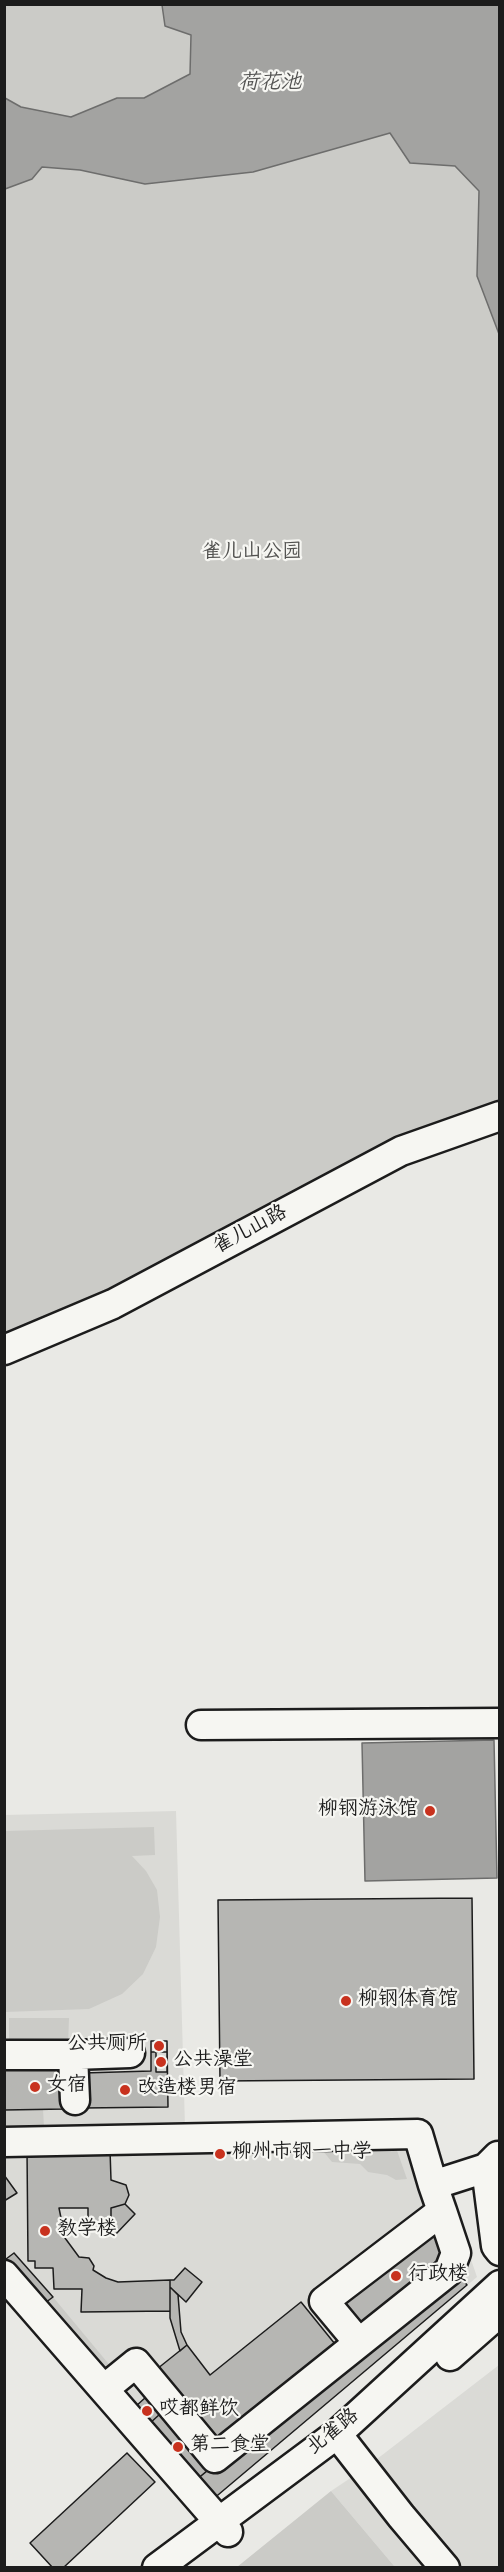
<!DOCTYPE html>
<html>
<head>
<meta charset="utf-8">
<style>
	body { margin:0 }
	#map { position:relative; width:504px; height:2572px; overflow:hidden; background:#e9e9e5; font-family:"Indie Flower",sans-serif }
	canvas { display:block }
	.frame { position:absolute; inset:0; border:6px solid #1c1c1c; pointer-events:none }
</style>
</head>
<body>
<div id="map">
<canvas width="504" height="2572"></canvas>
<div class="frame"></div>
</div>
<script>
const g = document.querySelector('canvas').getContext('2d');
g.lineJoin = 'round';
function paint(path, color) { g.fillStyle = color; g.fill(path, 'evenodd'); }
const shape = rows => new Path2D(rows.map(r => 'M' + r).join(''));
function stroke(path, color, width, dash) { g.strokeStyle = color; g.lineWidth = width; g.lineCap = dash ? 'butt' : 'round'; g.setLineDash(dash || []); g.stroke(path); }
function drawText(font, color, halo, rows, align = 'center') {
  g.font = font + ' "Indie Flower","LXGW WenKai TC",sans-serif'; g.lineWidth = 4.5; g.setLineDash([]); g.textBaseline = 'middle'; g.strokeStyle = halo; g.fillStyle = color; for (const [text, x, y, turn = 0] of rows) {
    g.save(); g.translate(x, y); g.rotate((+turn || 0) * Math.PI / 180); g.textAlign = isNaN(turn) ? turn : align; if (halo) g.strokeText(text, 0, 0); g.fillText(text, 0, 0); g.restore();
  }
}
paint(shape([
	[176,1811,185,2127,423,2120,477,2277,212,2500,5,2257,4,1815],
	[499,2365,499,2567,395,2567,331,2491,364,2469]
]), '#dadad6');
paint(shape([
	[5,5,499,5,499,1104,110,1300,5,1340],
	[154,1827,155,1855,132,1856,146,1871,157,1890,160,1917,156,1947,143,1974,122,1994,89,2009,5,2012,5,1831],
	[9,2018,69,2018,68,2046,9,2046],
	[43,2109,44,2128,5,2129,4,2110],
	[394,2142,407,2179,396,2180,387,2175,368,2172,360,2164,332,2162,323,2151,303,2147],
	[53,2297,117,2374,109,2380,45,2303],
	[331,2491,395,2567,237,2567]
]), '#cbcbc7');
const water = shape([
	[162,5,499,5,499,334,477,276,479,191,455,166,410,163,390,133,253,172,145,184,80,170,42,167,32,179,5,189,5,98,21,107,71,117,117,98,144,98,190,74,191,35,165,26,162,5],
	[494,1740,497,1878,365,1881,362,1743,494,1740]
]);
paint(water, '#a3a3a1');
stroke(water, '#6d6d6c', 1.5);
const building = shape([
	[472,1898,474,2079,220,2081,218,1900,472,1898],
	[151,2041,167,2041,168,2107,83,2108,83,2073,151,2071,151,2041],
	[151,2041,167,2041,167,2052,151,2052,151,2041],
	[156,2052,167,2052,167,2072,156,2072,156,2052],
	[65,2064,65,2109,4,2110,4,2065,65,2064],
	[27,2150,110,2150,111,2180,126,2185,129,2195,125,2204,111,2208,111,2223,88,2223,88,2208,59,2208,65,2238,79,2257,89,2258,94,2266,93,2270,106,2278,118,2282,170,2280,170,2311,81,2312,82,2289,54,2289,53,2268,35,2268,35,2261,28,2261,27,2150],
	[4,2175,17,2193,4,2201,4,2175],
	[125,2204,135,2214,115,2235,100,2224,111,2223,111,2208,125,2204],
	[428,2230,448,2254,382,2317,367,2318,356,2327,336,2303,428,2230],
	[14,2253,53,2297,45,2303,6,2259,14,2253],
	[185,2268,202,2282,186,2302,170,2287,170,2280,174,2280,185,2268],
	[455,2270,467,2285,212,2500,196,2480,455,2270],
	[170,2287,178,2295,181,2332,187,2345,180,2351,170,2318,170,2287],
	[301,2302,335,2344,214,2440,157,2369,187,2345,210,2375,301,2302],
	[146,2397,160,2414,149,2424,135,2407,146,2397],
	[160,2414,208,2470,196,2480,149,2424,160,2414],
	[127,2453,155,2482,63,2568,53,2568,30,2543,127,2453]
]);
paint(building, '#b6b6b3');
stroke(building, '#1c1c1c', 1.5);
const minor = shape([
	[4,1350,113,1304,401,1151,500,1116],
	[201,1725,500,1723],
	[4,2055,73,2055,75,2100],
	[73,2055,130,2053],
	[4,2142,418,2134,433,2185],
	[498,2156,486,2168,496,2246,500,2251],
	[4,2275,228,2532],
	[359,2343,324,2301,442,2211,433,2185,486,2168],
	[450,2356,500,2312],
	[104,2389,136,2363,215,2458,449,2271,456,2253,442,2211],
	[337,2434,401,2516,445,2568],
	[157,2568,337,2434,500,2285]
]);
stroke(minor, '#1c1c1c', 33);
stroke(minor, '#f6f6f2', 28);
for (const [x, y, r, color] of [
	[430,1811,6,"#c8321e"],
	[346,2001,6,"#c8321e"],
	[159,2046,6,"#c8321e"],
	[161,2062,6,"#c8321e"],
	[35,2087,6,"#c8321e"],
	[125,2090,6,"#c8321e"],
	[220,2154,6,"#c8321e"],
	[45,2231,6,"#c8321e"],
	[396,2276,6,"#c8321e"],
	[147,2411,6,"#c8321e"],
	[178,2447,6,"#c8321e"]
]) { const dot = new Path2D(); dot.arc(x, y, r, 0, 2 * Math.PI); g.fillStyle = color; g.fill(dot); stroke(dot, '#f6f6f2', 2); }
drawText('20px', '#51514f', '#f6f6f2', [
	["雀儿山公园",252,554]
]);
drawText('20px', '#1c1c1c', '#f6f6f2', [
	["雀儿山路",251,1231,-28],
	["北雀路",334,2433,-39]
]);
drawText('20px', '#1c1c1c', '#f6f6f2', [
	["柳钢游泳馆",418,1811,"right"],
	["柳钢体育馆",358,2001],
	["公共厕所",147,2046,"right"],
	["公共澡堂",173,2062],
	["女宿",47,2087],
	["改造楼男宿",137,2090],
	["柳州市钢一中学",232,2154],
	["教学楼",57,2231],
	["行政楼",408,2276],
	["哎都鲜饮",159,2411],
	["第二食堂",190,2447]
], 'left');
drawText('italic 21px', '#525251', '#f6f6f2', [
	["荷花池",270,85]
]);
</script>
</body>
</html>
